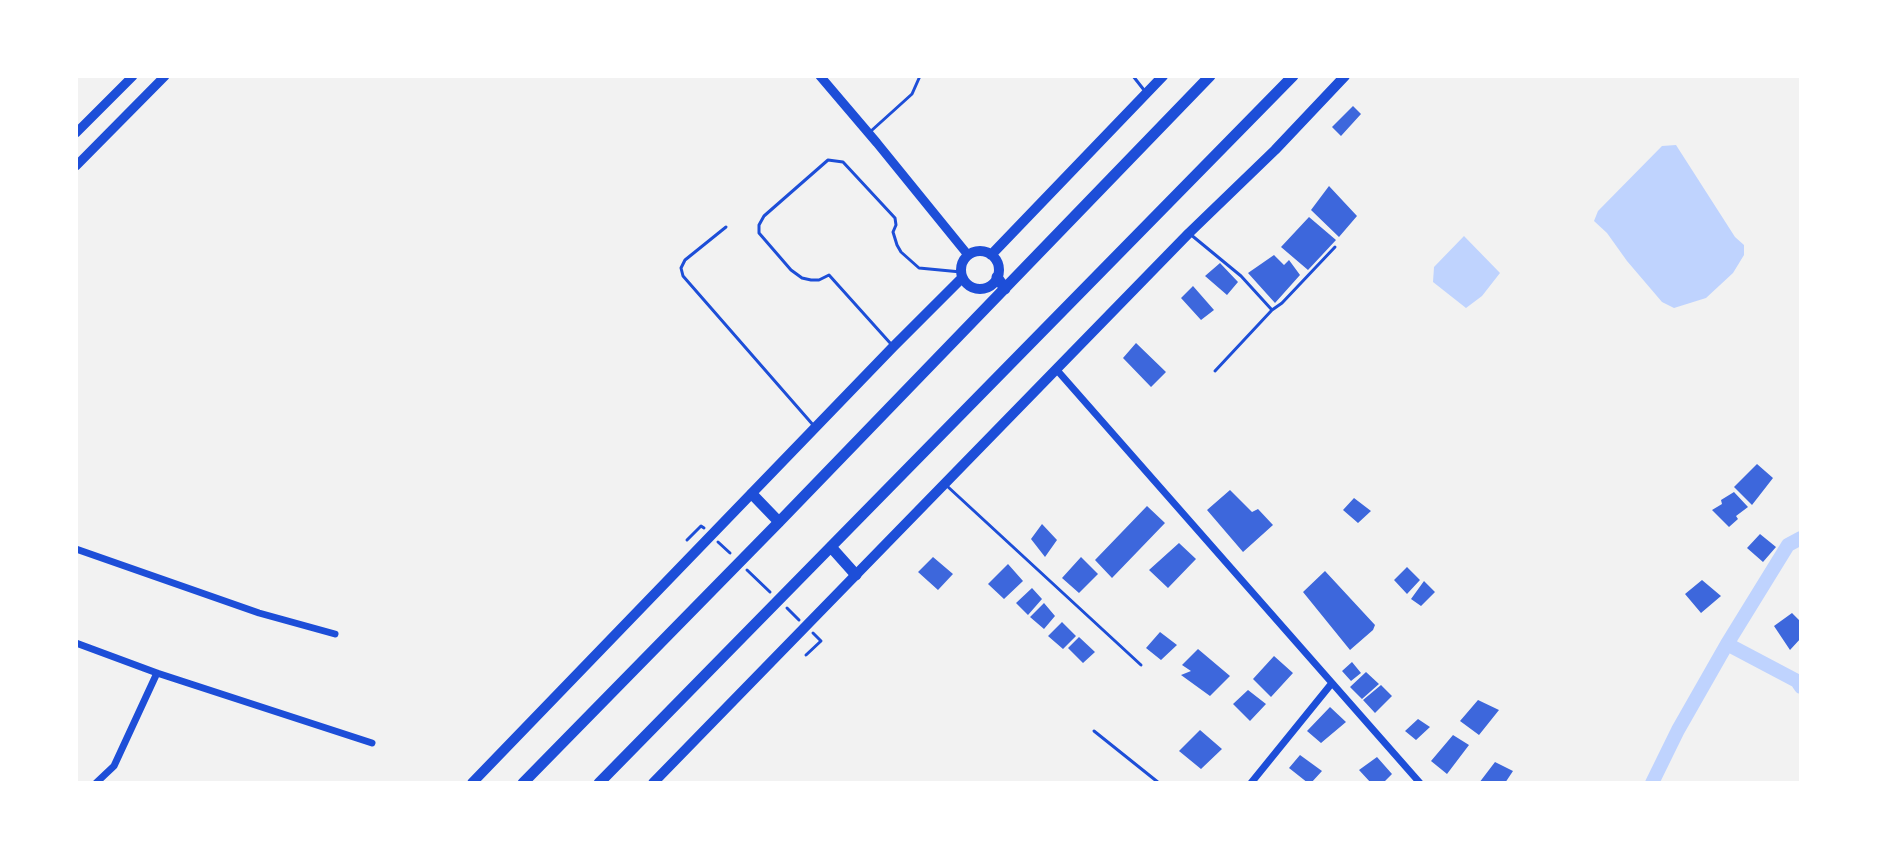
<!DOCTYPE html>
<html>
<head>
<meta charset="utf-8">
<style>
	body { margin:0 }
	#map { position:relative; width:1877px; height:859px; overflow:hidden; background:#f2f2f2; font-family:"Noto Sans",sans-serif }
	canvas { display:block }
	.frame { position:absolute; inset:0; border:78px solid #fff; pointer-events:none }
</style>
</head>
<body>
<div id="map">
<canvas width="1877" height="859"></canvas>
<div class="frame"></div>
</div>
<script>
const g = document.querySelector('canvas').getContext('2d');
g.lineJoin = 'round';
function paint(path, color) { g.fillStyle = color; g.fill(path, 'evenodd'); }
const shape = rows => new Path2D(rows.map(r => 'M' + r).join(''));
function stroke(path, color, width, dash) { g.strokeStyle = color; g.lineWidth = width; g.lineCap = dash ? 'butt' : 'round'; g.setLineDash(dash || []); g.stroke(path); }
paint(shape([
	[1676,145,1735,237,1744,245,1744,255,1733,273,1706,298,1674,308,1662,302,1627,261,1607,233,1594,221,1598,211,1662,146],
	[1464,236,1500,273,1482,296,1466,308,1433,282,1434,267]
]), '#bfd3fe');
stroke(shape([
	[1727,644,1788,545,1801,538],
	[1652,783,1678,730,1727,644,1797,681,1801,687]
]), '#bfd3fe', 14);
paint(shape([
	[1353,106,1361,114,1341,136,1332,127],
	[1329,186,1357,216,1339,237,1311,210],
	[1309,217,1336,240,1308,270,1281,247],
	[1274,255,1284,265,1289,260,1300,275,1275,303,1248,273],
	[1220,263,1238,282,1227,295,1205,276],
	[1193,286,1214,310,1201,320,1181,298],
	[1136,343,1166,372,1151,387,1123,358],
	[1757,464,1773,478,1752,505,1734,487],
	[1230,490,1252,512,1258,509,1273,525,1243,552,1207,510],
	[1734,492,1748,507,1736,516,1738,519,1729,527,1712,510,1722,504,1721,500],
	[1354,498,1371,511,1358,523,1343,510],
	[1147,506,1165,523,1112,578,1095,560],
	[1042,524,1057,540,1045,557,1031,539],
	[1760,534,1776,547,1763,562,1747,548],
	[1179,543,1196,559,1168,588,1149,570],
	[933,557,953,574,938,590,918,572],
	[1081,557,1098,574,1079,593,1062,578],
	[1008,564,1023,581,1004,599,988,584],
	[1407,567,1420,580,1407,594,1394,580],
	[1325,571,1375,625,1373,630,1350,650,1303,592],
	[1702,580,1721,596,1701,613,1685,594],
	[1424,581,1435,592,1421,606,1411,599],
	[1032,588,1042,599,1028,615,1016,603],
	[1044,603,1055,616,1044,629,1030,617],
	[1792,613,1801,622,1801,638,1790,650,1774,626],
	[1062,622,1076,636,1063,649,1048,636],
	[1160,632,1177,645,1161,660,1146,648],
	[1079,637,1095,652,1083,663,1068,648],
	[1198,649,1230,676,1210,696,1181,675,1191,671,1182,665],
	[1274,656,1293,673,1271,697,1253,679],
	[1352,662,1361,673,1351,681,1342,671],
	[1366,672,1379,684,1362,699,1350,687],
	[1381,685,1392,696,1375,713,1363,700],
	[1248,690,1266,704,1250,721,1233,704],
	[1478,700,1499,710,1479,735,1460,721],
	[1330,707,1346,722,1321,743,1307,731],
	[1418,719,1430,727,1416,740,1405,731],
	[1200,730,1222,749,1201,769,1179,751],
	[1453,735,1469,745,1447,774,1431,761],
	[1300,755,1322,771,1311,783,1308,783,1289,768],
	[1377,757,1392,774,1383,783,1371,783,1359,770],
	[1495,762,1513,771,1505,783,1479,783]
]), '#3d67dc');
stroke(shape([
	[687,540,701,526,704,528],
	[718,542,730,553],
	[747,570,770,592],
	[787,608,799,620],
	[806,655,821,641,813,633]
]), '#1d4ed8', 3);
stroke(shape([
	[1133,76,1144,90],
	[871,131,912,94,920,76],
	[726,227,685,260,681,268,683,276,814,426],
	[1190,234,1241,276,1272,310],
	[891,344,829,275,819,280,811,280,802,278,791,270,759,233,759,225,764,216,828,160,843,162,895,218,896,225,893,232,897,245,901,252,919,268,961,272],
	[1215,371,1272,310,1282,303,1335,247],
	[947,486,1141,665],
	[1094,731,1159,783]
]), '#1d4ed8', 3);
stroke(shape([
	[1056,369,1420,783],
	[76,549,259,613,335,634],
	[76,643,157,673,372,743],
	[96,783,114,766,157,673],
	[1251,783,1332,683]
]), '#1d4ed8', 7);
stroke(shape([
	[820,76,877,143,968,255],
	[76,133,133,76],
	[76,166,165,76]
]), '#1d4ed8', 9);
stroke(shape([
	'961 270a19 19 0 1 1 38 0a19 19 0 1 1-38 0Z',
	[991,255,1163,76],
	[472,783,893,347,962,278],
	[653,783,1189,233,1275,150,1345,76]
]), '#1d4ed8', 10);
stroke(shape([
	[997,277,1005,289],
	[752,494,779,522],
	[831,547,856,575],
	[523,783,779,522,1210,76],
	[599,783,1293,76]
]), '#1d4ed8', 11);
</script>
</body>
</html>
